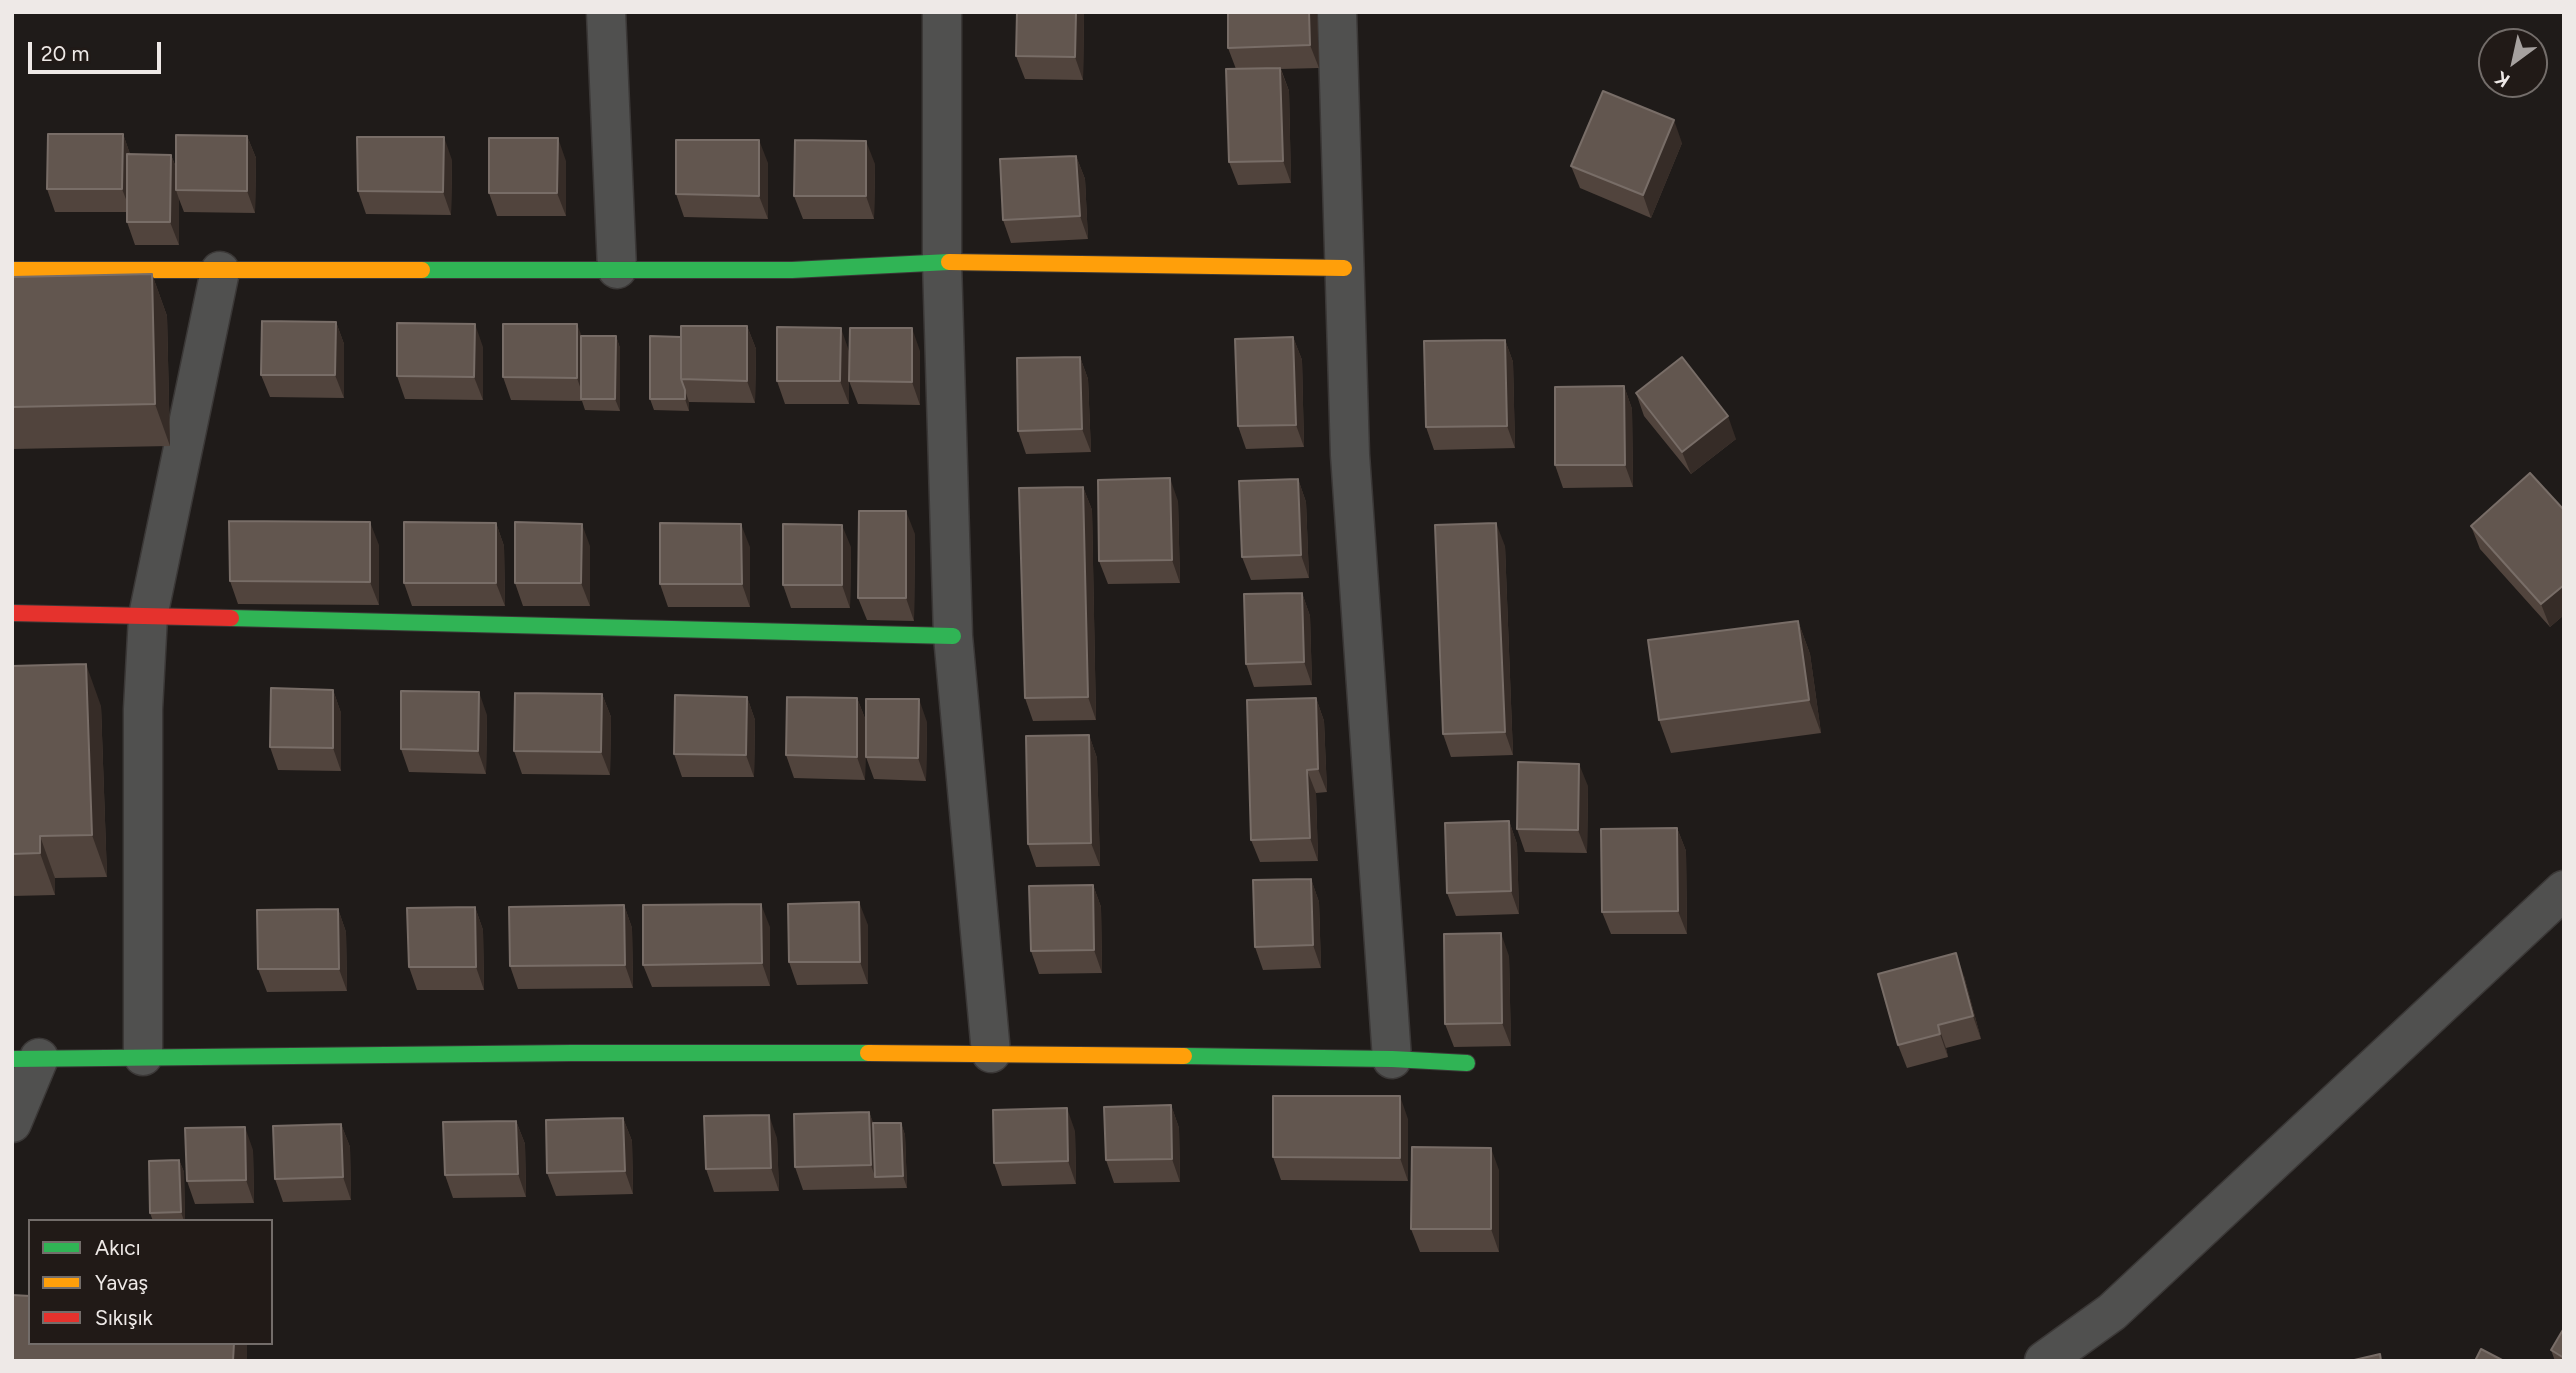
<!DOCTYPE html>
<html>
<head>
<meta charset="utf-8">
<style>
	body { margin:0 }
	#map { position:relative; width:2576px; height:1373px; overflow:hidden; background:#1f1b19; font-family:Figtree,sans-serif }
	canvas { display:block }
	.frame { position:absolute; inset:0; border:14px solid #eee9e7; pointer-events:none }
	.legend { position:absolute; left:28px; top:1219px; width:245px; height:126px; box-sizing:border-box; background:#211a17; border:2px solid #736d6a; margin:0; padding:9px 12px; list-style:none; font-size:21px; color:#eee9e7 }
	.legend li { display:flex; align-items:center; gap:14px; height:35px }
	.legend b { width:35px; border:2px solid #736d6a }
	.north { position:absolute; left:2478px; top:28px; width:70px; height:70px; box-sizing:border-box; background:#211a17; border:2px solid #736d6a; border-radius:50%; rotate:213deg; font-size:19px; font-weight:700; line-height:28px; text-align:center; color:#eee9e7 }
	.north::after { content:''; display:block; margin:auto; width:24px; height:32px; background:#a6a19f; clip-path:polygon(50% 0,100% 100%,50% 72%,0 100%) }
	.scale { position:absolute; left:28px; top:42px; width:133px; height:32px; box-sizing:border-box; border:4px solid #eee9e7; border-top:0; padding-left:9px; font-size:21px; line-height:24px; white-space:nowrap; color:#eee9e7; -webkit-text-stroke:5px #211a17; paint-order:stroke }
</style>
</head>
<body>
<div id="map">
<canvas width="2576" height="1373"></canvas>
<div class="frame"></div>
<ul class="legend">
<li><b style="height:9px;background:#30b455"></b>Akıcı</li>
<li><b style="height:9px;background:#ff9f0a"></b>Yavaş</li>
<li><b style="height:9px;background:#e5322d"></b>Sıkışık</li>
</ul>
<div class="north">K</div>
<div class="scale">20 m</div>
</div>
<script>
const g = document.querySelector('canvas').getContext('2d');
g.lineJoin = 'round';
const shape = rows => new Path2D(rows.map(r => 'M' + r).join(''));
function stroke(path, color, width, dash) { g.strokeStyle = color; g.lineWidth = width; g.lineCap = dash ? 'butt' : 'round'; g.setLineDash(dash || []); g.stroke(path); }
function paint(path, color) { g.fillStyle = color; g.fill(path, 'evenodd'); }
const street = shape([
	[606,12,617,269],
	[942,12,942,262,953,636,991,1053],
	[1337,12,1350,455,1392,1059],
	[143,1056,143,709,148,616,220,271],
	[12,1123,39,1058],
	[2044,1361,2112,1312,2564,890]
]);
const fast = shape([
	[422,270,792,270,949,262],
	[231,618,953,636],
	[1184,1056,1392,1059,1467,1063],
	[12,1059,572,1053,868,1053]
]);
const slow = shape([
	[949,262,1344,268],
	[12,270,422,270],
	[868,1053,1184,1056]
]);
const jam = shape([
	[12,613,231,618]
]);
stroke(street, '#3b3837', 41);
stroke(fast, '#3b3837', 18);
stroke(slow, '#3b3837', 18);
stroke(jam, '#3b3837', 18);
stroke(street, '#50504f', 38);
stroke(fast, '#30b455', 16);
stroke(slow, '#ff9f0a', 16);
stroke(jam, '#e5322d', 16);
paint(shape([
	[1084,12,1083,80,1025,79,1016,56],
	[1317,12,1319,68,1281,69,1289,91,1291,183,1238,185,1229,162,1236,69,1228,48],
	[123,134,130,154,171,155,176,167,247,136,256,158,255,213,184,212,179,199,179,245,135,245,127,222,127,212,55,212,47,189],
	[1682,143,1651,218,1580,188,1571,166],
	[1076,156,1085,179,1088,239,1011,243,1003,220],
	[452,160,451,215,366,214,358,191],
	[566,161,566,216,497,216,489,193],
	[768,163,768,219,684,217,676,194],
	[875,164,874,219,803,219,794,196],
	[152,274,167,316,170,446,12,449,12,277],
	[336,322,344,344,344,398,270,397,261,375],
	[747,326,756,349,755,403,689,402,689,411,654,410,650,399,681,337],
	[581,336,616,336,620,348,620,411,585,410,582,401,511,400,503,377],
	[1293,337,1302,360,1304,447,1246,449,1238,426],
	[1505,340,1513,362,1515,448,1434,450,1426,427],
	[483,347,483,400,405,399,397,376],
	[849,351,849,404,785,404,777,381],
	[920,351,920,405,858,404,849,381],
	[1080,357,1088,379,1091,452,1026,454,1018,431],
	[1624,386,1632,409,1633,487,1563,488,1555,465],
	[1636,393,1736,439,1691,474,1644,416],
	[1298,479,1306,502,1309,578,1251,580,1242,557],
	[1083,487,1092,510,1096,720,1033,721,1025,698],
	[1178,501,1180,583,1108,584,1099,561],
	[2564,510,2564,615,2550,627,2480,549,2471,526],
	[496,523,504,546,505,606,412,606,404,583],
	[915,534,914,621,867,620,858,598],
	[379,545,379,605,238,604,230,581],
	[590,546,590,606,523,606,515,583],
	[1505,546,1513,755,1451,757,1443,734],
	[750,547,750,607,668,607,660,584],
	[851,547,850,608,791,608,783,585],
	[1302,593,1310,616,1312,685,1254,687,1246,664],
	[1798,621,1810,654,1821,733,1671,753,1659,720],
	[12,666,101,706,107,877,55,878,55,895,12,896],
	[333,690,341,713,341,771,278,770,270,747],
	[602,694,611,717,610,775,522,774,514,751],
	[747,697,755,720,754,777,682,777,674,754],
	[857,698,866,721,865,780,794,778,786,755],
	[1316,698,1324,721,1327,792,1316,793,1318,861,1260,862,1251,840],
	[487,715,486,774,409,772,401,749],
	[927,722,926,781,874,779,866,757],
	[1089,735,1097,758,1100,866,1036,867,1028,844],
	[1588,786,1587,853,1525,852,1517,829],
	[1509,821,1517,844,1519,914,1456,916,1447,893],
	[1677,828,1686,851,1687,934,1611,934,1602,912],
	[1311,879,1319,902,1321,968,1263,970,1255,947],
	[1093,885,1101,907,1102,973,1039,974,1031,951],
	[624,905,632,928,633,988,518,989,510,966],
	[475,907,483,930,484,990,417,990,409,967],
	[338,909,346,932,347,991,267,992,258,969],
	[868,925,868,984,797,985,789,962],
	[770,927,770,986,652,987,643,965],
	[1509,956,1511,1046,1454,1047,1445,1024],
	[1964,976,1981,1039,1946,1048,1948,1057,1907,1068,1898,1045],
	[1171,1105,1179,1128,1180,1182,1114,1183,1106,1160],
	[869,1112,873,1123,901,1123,905,1135,907,1188,803,1190,795,1167],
	[623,1118,632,1141,633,1194,556,1196,547,1173],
	[1408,1119,1408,1181,1281,1180,1273,1157],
	[516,1121,525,1144,526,1197,453,1198,445,1175],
	[341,1124,350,1147,351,1200,283,1202,275,1179],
	[1075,1131,1076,1184,1002,1186,994,1163],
	[777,1138,779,1191,714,1192,706,1169],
	[253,1150,254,1203,195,1204,187,1181],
	[179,1160,184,1172,185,1221,153,1221,150,1213],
	[1499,1170,1499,1252,1420,1252,1411,1229],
	[2564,1328,2564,1361,2555,1361,2551,1350]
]), '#51443d');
paint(shape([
	[1076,12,1084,12,1083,80,1075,57],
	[1309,12,1317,12,1319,68,1310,45],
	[1280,68,1289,91,1291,183,1283,161],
	[1674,120,1682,143,1651,218,1643,195],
	[123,134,131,157,131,212,122,189],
	[247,136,256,158,255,213,247,191],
	[444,137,452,160,451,215,443,192],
	[558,138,566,161,566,216,557,193],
	[759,140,768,163,768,219,759,196],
	[866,141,875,164,874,219,866,196],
	[171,155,180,178,176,190,179,199,179,245,170,222],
	[1076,156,1085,179,1088,239,1080,216],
	[152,274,167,316,170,446,155,404],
	[336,322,344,344,344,398,335,375],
	[475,324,483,347,483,400,474,377],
	[577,324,586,347,585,401,577,378],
	[747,326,756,349,755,403,747,381],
	[841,328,849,351,849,404,840,381],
	[912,328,920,351,920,405,912,382],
	[616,336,620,348,620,411,615,399],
	[1293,337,1302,360,1304,447,1296,425],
	[1505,340,1513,362,1515,448,1507,426],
	[1080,357,1088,379,1091,452,1082,429],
	[1624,386,1632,409,1633,487,1625,465],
	[685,390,689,402,689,411,685,399],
	[1728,416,1736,439,1691,474,1682,452],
	[1170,478,1178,501,1180,583,1172,560],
	[1298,479,1306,502,1309,578,1301,555],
	[1083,487,1092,510,1096,720,1088,697],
	[906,511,915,534,914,621,906,598],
	[370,522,379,545,379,605,370,582],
	[496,523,504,546,505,606,496,583],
	[1496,523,1505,546,1513,755,1505,732],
	[582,524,590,546,590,606,581,583],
	[741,524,750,547,750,607,742,584],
	[842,525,851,547,850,608,842,585],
	[2564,585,2564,615,2550,627,2541,604],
	[1302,593,1310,616,1312,685,1304,662],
	[1798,621,1810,654,1821,733,1809,700],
	[86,664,101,706,107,877,92,835],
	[333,690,341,713,341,771,333,748],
	[479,692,487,715,486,774,478,751],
	[602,694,611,717,610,775,601,752],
	[747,697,755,720,754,777,746,755],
	[857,698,866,721,865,780,857,757],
	[1316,698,1324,721,1327,792,1318,769],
	[919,699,927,722,926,781,918,758],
	[1089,735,1097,758,1100,866,1091,843],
	[1579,764,1588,786,1587,853,1578,830],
	[1307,770,1316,793,1318,861,1310,838],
	[1509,821,1517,844,1519,914,1511,891],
	[1677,828,1686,851,1687,934,1678,911],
	[40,836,55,878,55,895,40,853],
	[1311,879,1319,902,1321,968,1313,945],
	[1093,885,1101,907,1102,973,1094,950],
	[859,902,868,925,868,984,860,962],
	[761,904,770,927,770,986,762,963],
	[624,905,632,928,633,988,625,965],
	[475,907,483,930,484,990,476,967],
	[338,909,346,932,347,991,339,969],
	[1501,933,1509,956,1511,1046,1502,1023],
	[1956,953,1964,976,1981,1039,1973,1016],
	[1938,1025,1946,1048,1948,1057,1940,1034],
	[1400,1096,1408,1119,1408,1181,1400,1158],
	[1171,1105,1179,1128,1180,1182,1172,1159],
	[1067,1108,1075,1131,1076,1184,1068,1161],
	[869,1112,878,1135,875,1177,871,1165],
	[769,1115,777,1138,779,1191,771,1168],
	[623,1118,632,1141,633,1194,625,1171],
	[516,1121,525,1144,526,1197,518,1174],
	[901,1123,905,1135,907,1188,903,1176],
	[341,1124,350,1147,351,1200,343,1177],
	[245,1127,253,1150,254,1203,246,1180],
	[1491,1148,1499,1170,1499,1252,1491,1229],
	[179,1160,184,1172,185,1221,184,1221,181,1212],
	[234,1343,247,1343,247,1361,233,1361]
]), '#362c27');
const building = shape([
	[1017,12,1076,12,1075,57,1016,56,1017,12],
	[1228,12,1309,12,1310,45,1228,48,1228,12],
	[1280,68,1283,161,1229,162,1226,69,1280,68],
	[1603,91,1674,120,1643,195,1571,166,1603,91],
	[48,134,123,134,122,189,47,189,48,134],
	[176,135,247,136,247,191,176,190,176,135],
	[357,137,444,137,443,192,358,191,357,137],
	[489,138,558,138,557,193,489,193,489,138],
	[676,140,759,140,759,196,676,194,676,140],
	[795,140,866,141,866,196,794,196,795,140],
	[127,154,171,155,170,222,127,222,127,154],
	[1076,156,1080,216,1003,220,1000,159,1076,156],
	[152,274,155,404,12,407,12,277,152,274],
	[262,321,336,322,335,375,261,375,262,321],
	[397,323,475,324,474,377,397,376,397,323],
	[503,324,577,324,577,378,503,377,503,324],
	[681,326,747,326,747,381,681,379,681,326],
	[777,327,841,328,840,381,777,381,777,327],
	[850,328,912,328,912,382,849,381,850,328],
	[581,336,616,336,615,399,581,399,581,336],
	[650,336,681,337,681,379,685,390,685,399,650,399,650,336],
	[1293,337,1296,425,1238,426,1235,339,1293,337],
	[1505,340,1507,426,1426,427,1424,341,1505,340],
	[1080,357,1082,429,1018,431,1017,358,1080,357],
	[1682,357,1728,416,1682,452,1636,393,1682,357],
	[1624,386,1625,465,1555,465,1555,387,1624,386],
	[2530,473,2564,510,2564,585,2541,604,2471,526,2530,473],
	[1170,478,1172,560,1099,561,1098,480,1170,478],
	[1298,479,1301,555,1242,557,1239,481,1298,479],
	[1083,487,1088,697,1025,698,1019,488,1083,487],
	[859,511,906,511,906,598,858,598,859,511],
	[229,521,370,522,370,582,230,581,229,521],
	[404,522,496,523,496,583,404,583,404,522],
	[515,522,582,524,581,583,515,583,515,522],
	[660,523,741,524,742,584,660,584,660,523],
	[1496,523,1505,732,1443,734,1435,525,1496,523],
	[783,524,842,525,842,585,783,585,783,524],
	[1302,593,1304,662,1246,664,1244,594,1302,593],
	[1798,621,1809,700,1659,720,1648,640,1798,621],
	[86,664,92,835,40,836,40,853,12,854,12,666,86,664],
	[271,688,333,690,333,748,270,747,271,688],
	[401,691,479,692,478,751,401,749,401,691],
	[515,693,602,694,601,752,514,751,515,693],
	[675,695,747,697,746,755,674,754,675,695],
	[787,697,857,698,857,757,786,755,787,697],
	[1316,698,1318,769,1307,770,1310,838,1251,840,1247,700,1316,698],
	[866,699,919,699,918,758,866,757,866,699],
	[1089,735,1091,843,1028,844,1026,736,1089,735],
	[1518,762,1579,764,1578,830,1517,829,1518,762],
	[1509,821,1511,891,1447,893,1445,823,1509,821],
	[1677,828,1678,911,1602,912,1601,829,1677,828],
	[1311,879,1313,945,1255,947,1253,880,1311,879],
	[1093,885,1094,950,1031,951,1029,886,1093,885],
	[859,902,860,962,789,962,788,904,859,902],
	[761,904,762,963,643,965,643,905,761,904],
	[624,905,625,965,510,966,509,907,624,905],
	[475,907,476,967,409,967,407,908,475,907],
	[338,909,339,969,258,969,257,910,338,909],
	[1501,933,1502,1023,1445,1024,1444,934,1501,933],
	[1956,953,1973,1016,1938,1025,1940,1034,1898,1045,1878,974,1956,953],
	[1273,1096,1400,1096,1400,1158,1273,1157,1273,1096],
	[1171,1105,1172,1159,1106,1160,1104,1107,1171,1105],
	[1067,1108,1068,1161,994,1163,993,1110,1067,1108],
	[869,1112,871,1165,795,1167,794,1114,869,1112],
	[769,1115,771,1168,706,1169,704,1116,769,1115],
	[623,1118,625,1171,547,1173,546,1120,623,1118],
	[516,1121,518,1174,445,1175,443,1122,516,1121],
	[873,1123,901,1123,903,1176,875,1177,873,1123],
	[341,1124,343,1177,275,1179,273,1126,341,1124],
	[245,1127,246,1180,187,1181,185,1128,245,1127],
	[1412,1147,1491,1148,1491,1229,1411,1229,1412,1147],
	[179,1160,181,1212,150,1213,149,1161,179,1160],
	[12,1295,30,1296,30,1343,234,1343,233,1361,12,1361,12,1295],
	[2564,1328,2564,1358,2551,1350,2564,1328],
	[2481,1349,2504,1361,2475,1361,2481,1349],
	[2380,1354,2381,1361,2350,1361,2380,1354]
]);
paint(building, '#62564f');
stroke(building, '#786d67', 2);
</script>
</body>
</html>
